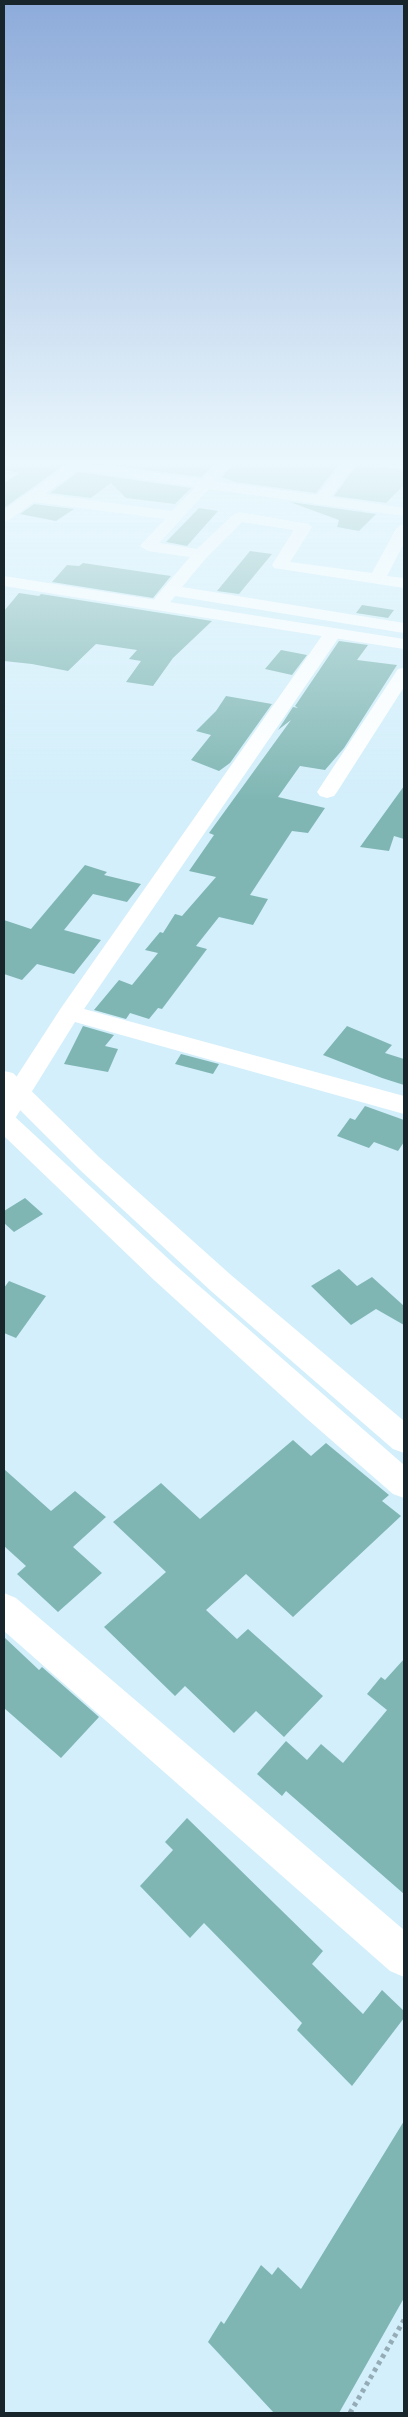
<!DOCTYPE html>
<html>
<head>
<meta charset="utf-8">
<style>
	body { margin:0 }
	#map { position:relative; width:408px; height:2417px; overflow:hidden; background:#d3effb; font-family:"Playfair Display",serif }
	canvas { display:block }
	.frame { position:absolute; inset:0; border:5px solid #18252b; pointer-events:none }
</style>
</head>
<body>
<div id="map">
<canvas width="408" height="2417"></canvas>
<div class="frame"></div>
</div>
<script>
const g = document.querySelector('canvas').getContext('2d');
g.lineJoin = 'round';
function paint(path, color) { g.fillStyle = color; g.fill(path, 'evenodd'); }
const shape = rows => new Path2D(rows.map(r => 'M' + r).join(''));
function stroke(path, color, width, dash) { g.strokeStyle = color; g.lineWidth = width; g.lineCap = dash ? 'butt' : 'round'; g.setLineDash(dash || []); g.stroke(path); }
paint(shape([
	[4,462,68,462,4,508,4,483,19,473,4,470],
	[83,462,217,462,201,477],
	[235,462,341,462,316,493,235,482,222,477],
	[359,462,404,470,404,485,386,503,334,496],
	[78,472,191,488,175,504,126,498,111,483,91,498,50,493],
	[290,502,376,514,359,531,337,527,339,520],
	[34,504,74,509,56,521,20,514],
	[199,508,218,511,187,546,166,542],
	[250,551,272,554,239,594,217,591],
	[83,563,171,576,153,598,52,582,67,565,79,566],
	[19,593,39,596,41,594,212,621,173,658,153,686,126,682,141,661,129,659,137,650,96,644,68,671,32,664,4,661,4,611],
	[362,605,394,610,388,618,356,613],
	[339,641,368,645,357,660,397,665,344,748,325,770,300,766,278,797,325,808,308,833,292,831,250,895,268,899,253,925,219,917,196,946,207,949,162,1009,158,1008,149,1019,130,1013,126,1019,94,1010,119,980,132,985,158,953,145,950,160,932,163,933,175,914,182,916,216,877,189,871,214,835,209,833,291,720,278,730,293,707,298,708,295,706],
	[281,650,307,655,292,675,265,669],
	[226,696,272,704,230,763,219,771,191,760,211,735,196,731,216,711],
	[404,786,404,839,394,836,389,851,360,847],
	[85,865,107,872,104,875,141,884,127,902,93,894,64,930,101,940,74,974,37,964,22,980,4,974,4,920,31,929],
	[83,1026,114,1035,105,1046,118,1049,108,1072,64,1064],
	[347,1026,392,1045,385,1053,404,1059,404,1085,382,1078,323,1055],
	[181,1054,219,1064,213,1074,175,1064],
	[365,1106,404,1120,404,1142,398,1151,374,1142,369,1148,337,1136,350,1118,355,1120],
	[25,1198,43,1214,14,1232,4,1223,4,1211],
	[339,1269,357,1286,372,1277,404,1306,404,1325,376,1309,351,1325,311,1286],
	[9,1281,46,1296,16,1338,4,1333,4,1288],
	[293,1440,311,1456,326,1443,389,1495,382,1501,401,1516,293,1617,246,1574,206,1610,237,1639,248,1629,323,1696,284,1737,256,1711,234,1733,185,1686,175,1696,104,1627,166,1572,113,1522,161,1483,200,1519],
	[4,1469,51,1511,75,1491,106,1517,73,1547,102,1573,58,1612,17,1574,26,1566,4,1546],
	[4,1637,39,1670,42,1667,99,1717,61,1758,4,1708],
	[404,1659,404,1894,286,1791,282,1796,257,1774,286,1741,307,1760,321,1744,343,1763,387,1710,367,1694,381,1677,385,1680],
	[187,1818,323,1951,312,1964,363,2014,382,1990,404,2011,404,2018,352,2086,297,2030,302,2023,204,1923,190,1938,140,1886,173,1850,165,1842],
	[404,2121,404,2298,339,2413,274,2413,208,2342,221,2321,224,2324,261,2265,272,2275,278,2267,301,2289]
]), '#7fb6b3');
stroke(shape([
	[350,2413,404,2320]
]), '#95acb6', 5, [4, 4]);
paint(shape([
	[71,462,202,479,219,462,233,462,216,481,317,495,343,462,357,462,331,497,404,508,404,516,209,489,159,543,197,549,234,514,239,512,309,524,312,527,290,562,372,573,396,529,399,526,404,524,404,543,387,576,404,578,404,588,274,568,272,565,294,530,242,522,207,557,182,587,404,623,404,633,175,596,167,606,155,606,153,602,155,598,190,557,148,551,140,546,165,519,34,502,9,520,4,521,4,510,71,462],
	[78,470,195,487,172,511,45,494,78,470],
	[332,629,338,630,341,634,84,1009,404,1096,404,1114,75,1022,13,1122,4,1125,4,1096,61,1008,326,630,332,629],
	[404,668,404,687,337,792,334,796,327,798,320,796,317,792,398,669,404,668],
	[4,1593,16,1598,404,1930,404,1977,390,1971,4,1631,4,1593]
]), '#fff');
paint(shape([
	[4,576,404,639,404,649,4,586,4,576]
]), '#fff');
paint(shape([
	[4,1071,13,1073,99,1157,231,1275,404,1421,404,1453,393,1449,211,1291,81,1171,4,1094,4,1071],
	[4,1112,13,1115,174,1264,404,1465,404,1498,393,1494,306,1418,154,1280,4,1136,4,1112]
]), '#fff');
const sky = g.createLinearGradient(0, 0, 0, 800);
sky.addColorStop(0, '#8dabda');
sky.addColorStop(0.58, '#ebf8fd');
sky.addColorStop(1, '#ebf8fd00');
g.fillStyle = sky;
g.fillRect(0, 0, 408, 800);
</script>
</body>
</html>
